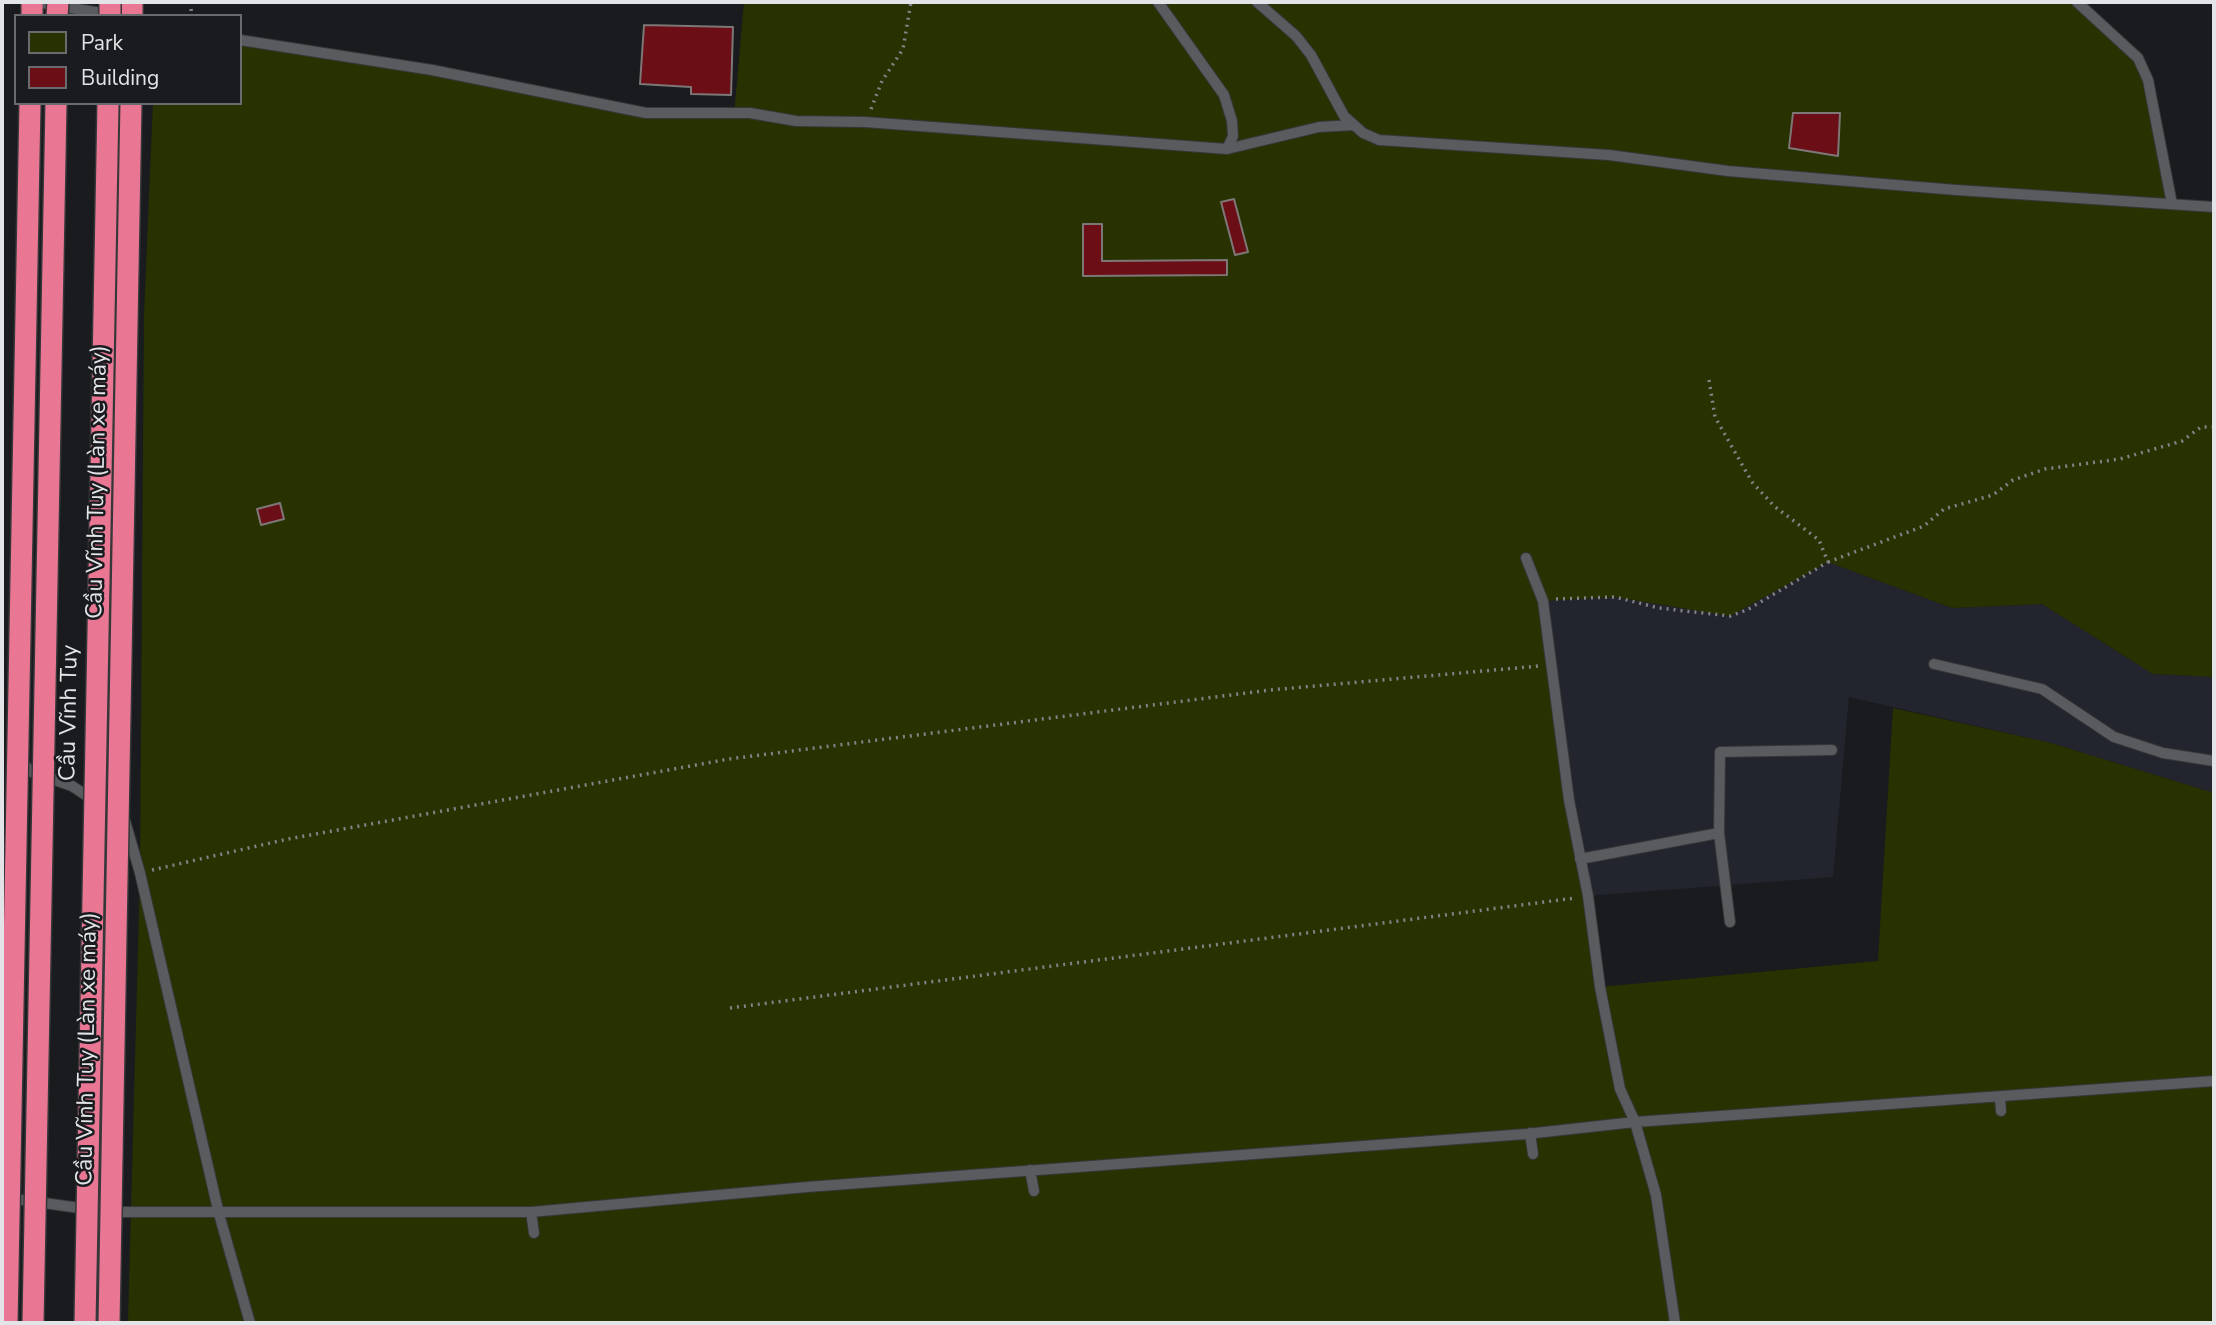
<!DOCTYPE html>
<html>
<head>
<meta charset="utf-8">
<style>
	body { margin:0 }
	#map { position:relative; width:2216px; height:1325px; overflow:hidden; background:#191b1e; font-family:"Nunito Sans",sans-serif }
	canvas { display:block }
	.frame { position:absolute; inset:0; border:4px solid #e3e4e7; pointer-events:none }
	.legend { position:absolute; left:14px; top:14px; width:228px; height:91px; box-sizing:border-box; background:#191b1e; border:2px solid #6a6b6e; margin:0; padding:9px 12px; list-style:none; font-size:21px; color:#e3e4e7 }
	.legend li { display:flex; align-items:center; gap:14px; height:35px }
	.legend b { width:35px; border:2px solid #6a6b6e }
</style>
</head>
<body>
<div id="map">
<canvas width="2216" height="1325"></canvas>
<div class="frame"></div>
<ul class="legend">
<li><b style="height:19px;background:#283200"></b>Park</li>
<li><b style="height:19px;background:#6c0e15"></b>Building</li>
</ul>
</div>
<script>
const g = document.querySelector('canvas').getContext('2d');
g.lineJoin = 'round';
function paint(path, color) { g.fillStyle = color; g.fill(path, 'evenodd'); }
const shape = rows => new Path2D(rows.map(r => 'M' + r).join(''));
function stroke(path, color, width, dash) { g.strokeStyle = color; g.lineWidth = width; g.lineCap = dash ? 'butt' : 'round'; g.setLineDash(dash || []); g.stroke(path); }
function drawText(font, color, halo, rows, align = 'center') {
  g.font = font + ' "Nunito Sans",sans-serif'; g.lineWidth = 5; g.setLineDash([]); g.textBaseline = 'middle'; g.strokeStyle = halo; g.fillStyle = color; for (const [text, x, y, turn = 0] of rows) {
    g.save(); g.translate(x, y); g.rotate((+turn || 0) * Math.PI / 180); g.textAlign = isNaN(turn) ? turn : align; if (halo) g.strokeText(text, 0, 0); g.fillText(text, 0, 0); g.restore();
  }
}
paint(shape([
	[1828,562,1952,608,2042,604,2153,674,2214,677,2214,793,2051,743,1849,697,1833,877,1588,896,1543,601,1615,597,1730,616]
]), '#22252d');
paint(shape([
	[744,2,2077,2,2138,58,2172,204,2214,207,2214,677,2153,674,2042,604,1952,608,1828,562,1730,616,1615,597,1544,601,1600,987,1878,961,1893,708,2051,743,2214,793,2214,1323,128,1323,140,873,144,315,153,103,240,103,240,40,646,113,734,116]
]), '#283200');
const building = shape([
	[644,25,733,27,731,95,691,94,691,87,640,84,644,25],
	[1793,113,1840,113,1838,156,1789,148,1793,113],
	[1234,199,1248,252,1235,255,1221,202,1234,199],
	[1083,224,1102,224,1102,261,1227,260,1227,275,1083,276,1083,224],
	[280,503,284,519,261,525,257,509,280,503]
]);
paint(building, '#6c0e15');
stroke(building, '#7d7777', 2);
const lane = shape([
	[36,2,113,15],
	[1158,2,1224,95,1232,121,1233,136,1227,149],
	[1257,2,1296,36,1311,55,1344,116,1363,133,1379,140,1609,155,1728,171,1956,190,2214,207],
	[2077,2,2138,58,2148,80,2172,204],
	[240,40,432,70,646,113,750,113,796,121,865,122,1227,149,1319,127,1354,125],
	[1526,558,1543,601,1569,800,1588,896,1600,987,1620,1089,1635,1122,1656,1195,1675,1323],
	[1934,664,2042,689,2114,737,2163,753,2214,761],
	[20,761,32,772,72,786,125,821,140,873,219,1214,250,1323],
	[1580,859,1719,833],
	[1730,922,1719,833,1720,752,1832,750],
	[2000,1098,2001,1111],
	[1530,1133,1533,1154],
	[1030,1170,1034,1191],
	[8,1198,87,1209],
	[108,1212,531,1212,807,1187,1526,1134,1635,1122,2214,1081],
	[531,1212,534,1233]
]);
const highway = shape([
	[32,16,32,2],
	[132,16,132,2]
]);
stroke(lane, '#363739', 12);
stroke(highway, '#363739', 24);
stroke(shape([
	[190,2,192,16],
	[871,109,882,81,903,49,911,2],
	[1828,562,1924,526,1944,509,1993,495,2013,480,2045,469,2120,459,2182,441,2201,427,2214,427],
	[1556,599,1615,597,1659,608,1730,616,1747,610,1828,562,1819,540,1774,506,1752,482,1715,417,1709,380],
	[152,870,288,839,729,759,1270,690,1539,666],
	[730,1008,1575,898]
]), '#828386', 3.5, [2, 5]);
stroke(lane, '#595b5e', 10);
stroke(highway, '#e97794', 21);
const highwayBridge = shape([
	[57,16,58,2],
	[110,16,110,2],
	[7,1323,30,103],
	[33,1323,56,103],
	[85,1323,108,103],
	[109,1323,131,103]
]);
stroke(highwayBridge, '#363739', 24, []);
stroke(highwayBridge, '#e97794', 21);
drawText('23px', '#e3e4e7', '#191b1e', [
	["Cầu Vĩnh Tuy (Làn xe máy)",98,482,-89],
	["Cầu Vĩnh Tuy",70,713,-89],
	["Cầu Vĩnh Tuy (Làn xe máy)",88,1049,-89]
]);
</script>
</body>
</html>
